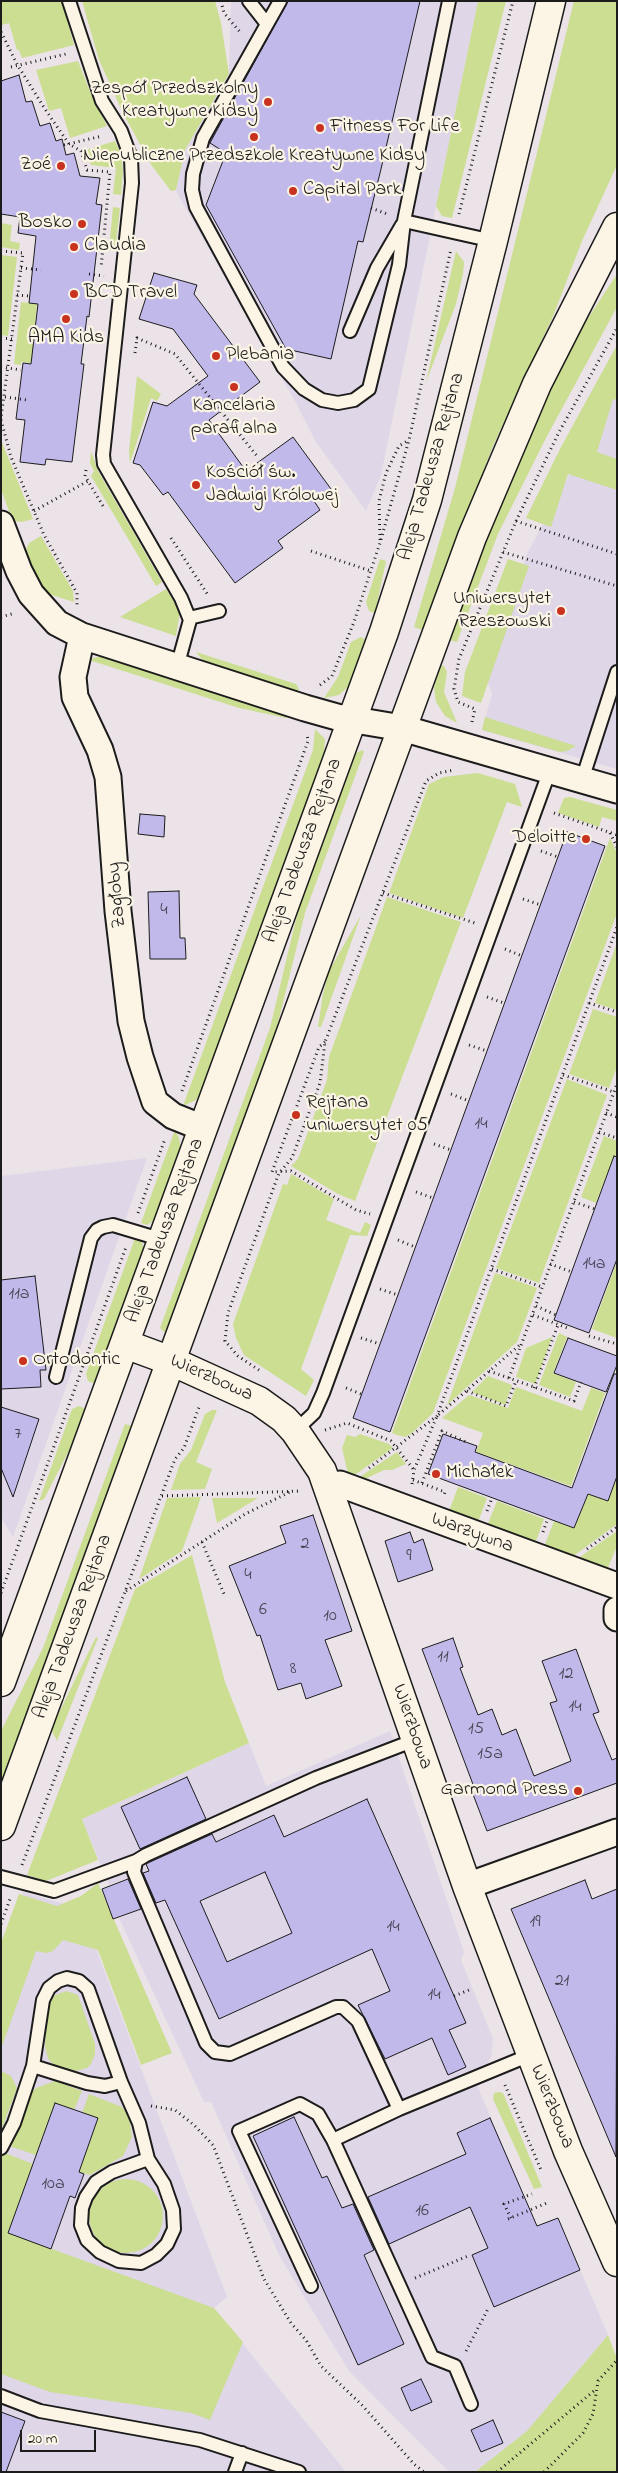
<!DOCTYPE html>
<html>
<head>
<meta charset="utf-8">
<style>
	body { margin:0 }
	#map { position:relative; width:618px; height:2473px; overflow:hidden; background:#ebe3e7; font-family:"Indie Flower",sans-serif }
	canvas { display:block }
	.frame { position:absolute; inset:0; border:2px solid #1c1c1c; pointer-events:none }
	.scale { position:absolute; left:20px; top:2430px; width:76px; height:22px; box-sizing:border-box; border:2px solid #1c1c1c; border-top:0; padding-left:6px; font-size:15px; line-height:18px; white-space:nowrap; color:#1c1c1c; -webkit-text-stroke:4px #fcf5e5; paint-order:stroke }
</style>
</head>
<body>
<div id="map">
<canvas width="618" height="2473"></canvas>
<div class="frame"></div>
<div class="scale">20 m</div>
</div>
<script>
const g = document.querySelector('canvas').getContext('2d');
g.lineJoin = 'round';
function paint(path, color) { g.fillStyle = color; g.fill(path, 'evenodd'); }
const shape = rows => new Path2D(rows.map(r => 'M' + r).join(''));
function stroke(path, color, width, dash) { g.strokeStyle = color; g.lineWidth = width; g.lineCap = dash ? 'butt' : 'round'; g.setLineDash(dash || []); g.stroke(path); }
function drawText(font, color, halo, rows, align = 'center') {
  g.font = font + ' "Indie Flower",sans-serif'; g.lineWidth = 4.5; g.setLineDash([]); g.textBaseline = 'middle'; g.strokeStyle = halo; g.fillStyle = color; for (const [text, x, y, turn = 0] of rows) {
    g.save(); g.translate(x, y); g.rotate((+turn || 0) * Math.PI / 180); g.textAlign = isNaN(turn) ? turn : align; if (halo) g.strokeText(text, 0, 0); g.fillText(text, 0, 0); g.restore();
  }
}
paint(shape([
	[231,1,478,1,381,475,366,511,316,442,296,403,176,191,185,150,229,74],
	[617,385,617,769,482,730,492,694,483,669,527,554],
	[147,1158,13,1537,1,1517,1,1176],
	[390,1731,464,1952,461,1960,493,2039,491,2057,486,2066,471,2071,523,2193,501,2202,515,2236,558,2218,608,2335,527,2431,475,2472,449,2472,349,2371,280,2257,211,2102,204,2102,119,1918,139,1910,128,1878,109,1885,82,1819,249,1743,266,1786],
	[23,1892,81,1909,227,2297,214,2308,346,2472,1,2472,1,1954]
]), '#dfd6e8');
paint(shape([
	[1,1,62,1,74,45,22,58,19,50,17,50,9,23,2,25],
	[82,1,215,1,221,23,229,74,185,150,176,190,171,191,152,166,123,113,99,60],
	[478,1,506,1,452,218,442,216,436,206],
	[574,1,617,1,617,165,582,241,554,314,493,446,422,630,414,627,455,488],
	[78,61,91,94,107,126,70,138,61,108,49,111,36,70],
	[115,141,121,154,123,171,121,195,113,194,116,168,91,165,86,150],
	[113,207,120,208,115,251,109,250],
	[1,223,12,225,10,241,20,243,19,250,1,247],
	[456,251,464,262,463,274,456,304,426,382],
	[1,255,17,257,8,336,1,335],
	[617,274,617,307,546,438,498,534,457,642,449,640,497,511,557,374,577,335],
	[21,302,37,304,35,323,39,324,31,363,21,362,21,365,14,364],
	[617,345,617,400,613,399,597,452,617,459,617,490,568,474,551,527,526,518,561,447],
	[137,376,161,394,157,401,151,398,130,463,129,451],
	[1,440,33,519,22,522,14,521,11,517,1,489],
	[91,451,98,471,162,582,156,586,91,476,94,471,90,463],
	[41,536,73,591,74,602,45,593,35,579,25,552,29,543],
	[380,559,386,561,375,613,369,611,366,602],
	[508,559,529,566,481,703,462,696,465,672],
	[166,589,180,612,176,636,120,617],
	[361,637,366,640,350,685,339,695,324,698,338,677,351,642],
	[196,652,296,684,299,689,297,692,205,663],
	[96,657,105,657,289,716,286,718,239,708,89,660],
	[440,665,444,666,447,672,444,692,457,723,445,716,436,702,434,687],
	[485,717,576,746,567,751,560,752,482,730],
	[315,729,325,739,324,755,202,1091,196,1100,183,1106,313,750],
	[362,750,364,752,305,913,276,1031,167,1331,164,1332,160,1328,270,1028,298,911,356,753],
	[478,773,515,784,522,807,507,802,463,918,389,893,429,784,444,777],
	[570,797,617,810,617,821,602,817,599,827,558,813,564,798],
	[610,838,617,853,617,913,433,1413,411,1434,405,1437,397,1435,392,1433],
	[387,897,461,922,355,1201,338,1194,291,1166,298,1159,327,1080,329,1057],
	[361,915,321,1027,318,1027,323,994,329,971],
	[617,943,617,1010,595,1003],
	[593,1009,617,1017,617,1067,609,1088,569,1074],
	[567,1079,607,1095,539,1283,496,1268],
	[175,1130,179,1138,181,1149,156,1219,147,1225,141,1223],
	[604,1136,617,1141,617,1181,606,1177,596,1203,581,1197],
	[291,1174,334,1199,326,1220,360,1233,365,1222,371,1225,367,1236,350,1235,301,1369,314,1380,306,1396,244,1355,236,1338,233,1324,283,1184,287,1185],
	[135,1238,141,1239,144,1250,95,1384,88,1381,86,1374],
	[617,1262,617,1338,592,1329],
	[495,1273,537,1288,517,1342,447,1405],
	[559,1333,567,1337,553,1373,576,1382,570,1397,539,1385],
	[552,1337,535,1384,516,1377,526,1348],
	[488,1376,512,1385,505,1405,472,1392],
	[516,1387,582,1411,591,1388,605,1393,571,1486,476,1452,483,1433,442,1418,469,1395,508,1408],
	[79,1406,86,1409,74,1441,44,1499,39,1501,72,1409],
	[212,1410,217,1410,196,1462,212,1469,205,1489,171,1490,180,1464,191,1450,205,1414],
	[125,1424,132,1426,1,1785,1,1731,43,1648],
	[360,1434,389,1444,393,1448,353,1476,348,1474,342,1448,347,1435,355,1437],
	[397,1452,406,1464,392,1470,384,1470,367,1478,358,1478],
	[617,1477,617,1524,572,1557,544,1547,554,1521,574,1528,588,1494,608,1501],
	[458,1487,487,1498,478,1522,449,1511],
	[201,1497,182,1551,139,1579,167,1498],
	[212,1498,258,1498,217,1523],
	[497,1501,544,1519,535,1544,487,1526],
	[617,1531,617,1546,607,1570,577,1559],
	[192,1555,225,1682,249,1743,82,1819,98,1860,46,1881,27,1875,135,1589],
	[96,1637,98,1638,57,1741,51,1729],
	[98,1883,172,2053,141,2065,98,1950,63,1940,53,1951,46,1953,36,1951,1,2049,1,1943,19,1894,57,1906,81,1896],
	[66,1991,78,1995,95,2044,95,2054,91,2064,87,2068,76,2071,54,2065,48,2059,45,2046,47,2009,49,2000,53,1996],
	[1,2071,11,2076,17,2088,1,2131],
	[55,2081,82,2091,74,2110,55,2103,36,2155,9,2146,30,2094,36,2088],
	[499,2092,503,2093,542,2187,534,2189,493,2099,494,2093],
	[89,2094,122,2107,129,2116,132,2137,123,2156,90,2175,79,2172,98,2119,82,2113],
	[5,2153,33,2164,8,2233,214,2308,243,2342,210,2420,191,2413,50,2392,1,2374,1,2158],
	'89 2216a37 37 0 1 1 74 0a37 37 0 1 1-74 0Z',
	[608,2335,617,2359,617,2472,475,2472,527,2431]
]), '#cbde92');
const building = shape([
	[288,1,420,1,381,169,363,242,358,241,331,359,286,349,206,205,226,153,210,143,211,141,288,1],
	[19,75,26,102,32,101,40,126,50,123,56,141,62,139,66,155,74,153,80,176,100,178,96,204,102,205,89,317,87,316,81,364,84,364,72,462,46,459,45,465,20,462,25,420,16,419,23,363,31,364,38,304,29,303,36,236,18,233,20,217,1,214,1,81,19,75],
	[154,273,197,285,194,294,260,382,209,420,246,471,293,437,331,489,314,501,320,510,278,541,283,548,235,583,168,492,163,495,140,465,133,463,153,402,167,406,208,376,173,329,139,319,154,273],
	[140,814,165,816,164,837,138,834,140,814],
	[567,832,605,846,390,1432,353,1418,567,832],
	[179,891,180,938,185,938,186,959,150,959,148,892,179,891],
	[614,1156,617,1157,617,1259,589,1333,554,1320,614,1156],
	[35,1276,46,1370,40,1370,41,1387,1,1389,1,1280,35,1276],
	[568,1338,617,1356,617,1365,606,1392,554,1373,568,1338],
	[614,1374,617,1374,617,1476,608,1501,588,1494,574,1528,428,1474,443,1434,477,1446,475,1452,572,1488,614,1374],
	[1,1407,39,1419,13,1497,1,1468,1,1407],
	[313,1515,352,1631,325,1640,342,1686,306,1699,301,1683,278,1690,260,1635,257,1636,229,1566,286,1543,280,1526,313,1515],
	[410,1532,414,1543,423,1539,433,1570,398,1582,385,1541,410,1532],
	[453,1638,463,1667,460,1668,478,1715,492,1709,502,1735,516,1729,534,1776,571,1761,550,1703,557,1701,542,1661,576,1649,599,1712,593,1714,612,1760,617,1758,617,1783,487,1831,471,1789,474,1787,422,1649,453,1638],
	[187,1777,206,1819,140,1849,121,1807,187,1777],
	[367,1799,466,2023,449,2030,466,2067,448,2075,432,2038,385,2059,358,2005,390,1991,372,1949,219,2019,165,1900,156,1903,143,1873,149,1871,146,1864,150,1862,212,1834,216,1842,274,1815,284,1837,367,1799],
	[265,1872,292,1933,227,1962,200,1901,265,1872],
	[128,1879,141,1909,113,1919,102,1889,128,1879],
	[585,1880,592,1899,617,1889,616,2157,511,1909,585,1880],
	[55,2103,98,2118,79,2172,84,2174,75,2198,70,2196,51,2249,8,2233,55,2103],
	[294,2117,322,2178,327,2176,342,2208,353,2204,374,2250,364,2255,404,2344,358,2365,253,2136,294,2117],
	[490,2118,537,2226,558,2218,580,2270,494,2307,472,2255,488,2248,470,2207,389,2244,368,2197,466,2154,457,2133,490,2118],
	[421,2379,432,2402,411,2411,401,2388,421,2379],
	[1,2412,25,2421,6,2472,1,2472,1,2412],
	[493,2420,503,2443,481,2452,471,2430,493,2420]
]);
paint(building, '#c2b9eb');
stroke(building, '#1c1c1c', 1);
const service = shape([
	[69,1,102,101,121,131,131,158,132,183,103,455,104,464,181,598,190,620,177,667],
	[249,1,267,24],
	[280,1,203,138,193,174,192,190,196,207,283,367,304,389,322,400,338,403,354,400,369,389,399,265,404,221,449,1],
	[404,221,493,241],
	[350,331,377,268,402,225],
	[189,618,219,611],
	[582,780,617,672],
	[56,1377,91,1238,97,1230,103,1227,113,1225,163,1240],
	[295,1431,314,1413,323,1393,550,770],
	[1,1877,54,1891,136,1861],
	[33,2066,87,2083,105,2086,121,2082],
	[399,2109,358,2021,343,2007,336,2007,230,2054,215,2052,206,2043,134,1872,136,1861,146,1855,316,1778,415,1740],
	[333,2140,399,2109,530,2055],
	[1,2148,14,2123,33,2066,43,2000,49,1988,58,1981,67,1978,79,1981,88,1989,121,2082,139,2123,148,2159,164,2184,173,2210,174,2229,167,2244,156,2255,141,2263,119,2261,100,2252,87,2240,81,2225,82,2208,86,2197,96,2182,112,2172,148,2159],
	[311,2286,239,2131,300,2104,318,2114,333,2140,432,2357,455,2366,471,2404],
	[1,2396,40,2411,200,2440,299,2472],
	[235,2472,242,2453]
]);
const minor = shape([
	[1,524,19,571,31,594,57,623,82,636,305,708,337,717,402,728,617,790],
	[82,636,73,677,75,697,100,750,108,777,118,911,131,1021,140,1057,155,1102,173,1116,203,1128],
	[328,1487,340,1484,617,1586],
	[617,1610,617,1618],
	[467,1886,617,1832]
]);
const tertiary = shape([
	[125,1344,171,1361,259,1401,284,1419,295,1431,322,1471,467,1886,568,2151,617,2262]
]);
const secondary = shape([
	[1,1682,384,632,427,500,493,241,551,1],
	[1,1826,472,537,537,384,617,227]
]);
stroke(service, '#1c1c1c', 16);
stroke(minor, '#1c1c1c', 29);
stroke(tertiary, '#1c1c1c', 31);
stroke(secondary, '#1c1c1c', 31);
stroke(shape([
	[221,1,224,13,240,32],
	[1,32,18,66,45,109,69,144,81,151,87,170,110,172,101,268],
	[11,67,66,54],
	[64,145,102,136],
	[371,208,387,214],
	[459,214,513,1],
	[1,251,23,253,1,418],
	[21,268,41,270],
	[89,274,104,276],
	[17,295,29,296],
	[1,338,12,339],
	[135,353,137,338,175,354,257,456],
	[1,367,21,370],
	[5,397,27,400],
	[1,420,11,457,44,535,77,593,77,605],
	[86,470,85,476,103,506],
	[34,511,88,481],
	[516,521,617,554],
	[171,538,208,595],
	[380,540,379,501,386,473,399,446,409,440],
	[311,551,371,571],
	[503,552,617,586],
	[1,617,15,613],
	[320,685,332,676,354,622,380,543,409,440,451,249],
	[472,722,475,709,458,702,454,689,459,659,516,521,558,434,617,328],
	[554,813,617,835],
	[610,833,617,847],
	[541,851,558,857],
	[383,893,475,923],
	[523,899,541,905],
	[505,949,522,956],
	[487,997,504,1003],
	[589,1003,617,1012],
	[325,1042,319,1047,272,1172,291,1171,356,1210,370,1214],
	[469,1045,487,1051],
	[563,1075,614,1092],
	[182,1091,308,741,307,734],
	[451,1094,469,1101],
	[606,1113,617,1117],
	[599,1132,617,1138],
	[434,1144,451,1150],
	[416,1192,433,1198],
	[574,1202,595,1209],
	[138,1213,165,1139],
	[398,1240,415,1247],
	[550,1264,572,1272],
	[492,1269,542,1287],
	[380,1289,398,1295],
	[536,1306,556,1315],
	[533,1315,570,1329],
	[589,1336,617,1344],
	[361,1338,380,1344],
	[259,1370,238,1356,225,1341,228,1313,279,1173,292,1158,320,1083,325,1042,426,781,439,773,454,770],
	[489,1371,574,1401,581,1382],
	[509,1378,617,1084],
	[346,1388,361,1394],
	[534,1388,558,1325],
	[467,1391,506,1406,516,1381],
	[325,1430,347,1423,391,1441,414,1470],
	[369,1468,437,1416,617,927],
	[413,1480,445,1492,444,1495],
	[422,1483,442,1431,466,1442],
	[412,1484,414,1470,437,1416,522,1343],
	[162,1496,301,1491],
	[487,1511,492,1498],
	[543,1532,548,1518],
	[202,1542,224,1594],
	[587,1549,617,1527],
	[126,1591,245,1514,290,1492],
	[1,1593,126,1247],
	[22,1865,175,1459,184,1448,199,1407],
	[1,1924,10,1899],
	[454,1996,469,1990],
	[505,2085,541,2170],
	[151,2106,175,2110,194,2125,213,2145,264,2279,291,2323,306,2340,321,2366,363,2406,414,2464,424,2472],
	[511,2218,504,2204,532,2194],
	[508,2219,547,2203],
	[415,2278,468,2256],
	[466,2351,489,2307],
	[497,2472,595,2390],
	[544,2472,583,2433,593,2414,598,2381,617,2360]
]), '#1c1c1c', 3, [1, 4]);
stroke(service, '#fcf5e5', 12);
stroke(minor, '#fcf5e5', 25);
stroke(tertiary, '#fcf5e5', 28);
stroke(secondary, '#fcf5e5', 28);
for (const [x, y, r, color] of [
	[268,102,5,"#c8321e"],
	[320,128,5,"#c8321e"],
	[254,137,5,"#c8321e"],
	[61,166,5,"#c8321e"],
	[293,191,5,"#c8321e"],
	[82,224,5,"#c8321e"],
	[74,247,5,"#c8321e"],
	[74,294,5,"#c8321e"],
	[66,319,5,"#c8321e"],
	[216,356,5,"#c8321e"],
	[234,387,5,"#c8321e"],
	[196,485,5,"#c8321e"],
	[561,611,5,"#c8321e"],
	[586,839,5,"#c8321e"],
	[296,1115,5,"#c8321e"],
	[23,1361,5,"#c8321e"],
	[436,1474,5,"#c8321e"],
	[578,1791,5,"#c8321e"]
]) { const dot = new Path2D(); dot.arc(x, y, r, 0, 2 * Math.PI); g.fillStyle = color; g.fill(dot); stroke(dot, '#fcf5e5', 2); }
drawText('18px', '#464350', null, [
	["4",164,911],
	["14",481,1125],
	["14a",594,1265],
	["11a",19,1295],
	["7",18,1435],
	["2",305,1545],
	["9",409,1557],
	["4",248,1576],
	["6",263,1611],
	["10",330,1617],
	["11",443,1658],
	["8",293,1670],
	["12",566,1675],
	["14",575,1708],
	["15",476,1730],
	["15a",490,1755],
	["19",535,1923],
	["14",393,1928],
	["21",562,1982],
	["14",434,1996],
	["10a",53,2185],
	["16",422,2212]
]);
drawText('20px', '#1c1c1c', '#fcf5e5', [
	["Zespół Przedszkolny",258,90,"right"],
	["Kreatywne Kidsy",258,113,"right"],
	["Fitness For Life",330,128],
	["Niepubliczne Przedszkole Kreatywne Kidsy",254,157,"center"],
	["Zoé",51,166,"right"],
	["Capital Park",303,191],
	["Bosko",72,224,"right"],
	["Claudia",84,247],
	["BCD Travel",84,294],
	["AMA Kids",66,339,"center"],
	["Plebania",226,356],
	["Kancelaria",234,407,"center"],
	["parafialna",234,430,"center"],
	["Kościół św.",206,474],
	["Jadwigi Królowej",206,497],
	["Uniwersytet",551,600,"right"],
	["Rzeszowski",551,623,"right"],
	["Deloitte",576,839,"right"],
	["Rejtana",306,1104],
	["uniwersytet 05",306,1127],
	["Ortodontic",33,1361],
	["Michałek",446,1474],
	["Garmond Press",568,1791,"right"]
], 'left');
drawText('20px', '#1c1c1c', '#fcf5e5', [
	["Aleja Tadeusza Rejtana",433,467,-74],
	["Aleja Tadeusza Rejtana",304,851,-70],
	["Zagłoby",118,895,-95],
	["Aleja Tadeusza Rejtana",166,1231,-70],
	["Wierzbowa",211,1379,24],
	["Warzywna",472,1534,20],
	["Aleja Tadeusza Rejtana",74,1627,-70],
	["Wierzbowa",411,1727,71],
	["Wierzbowa",551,2107,68]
]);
</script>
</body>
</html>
